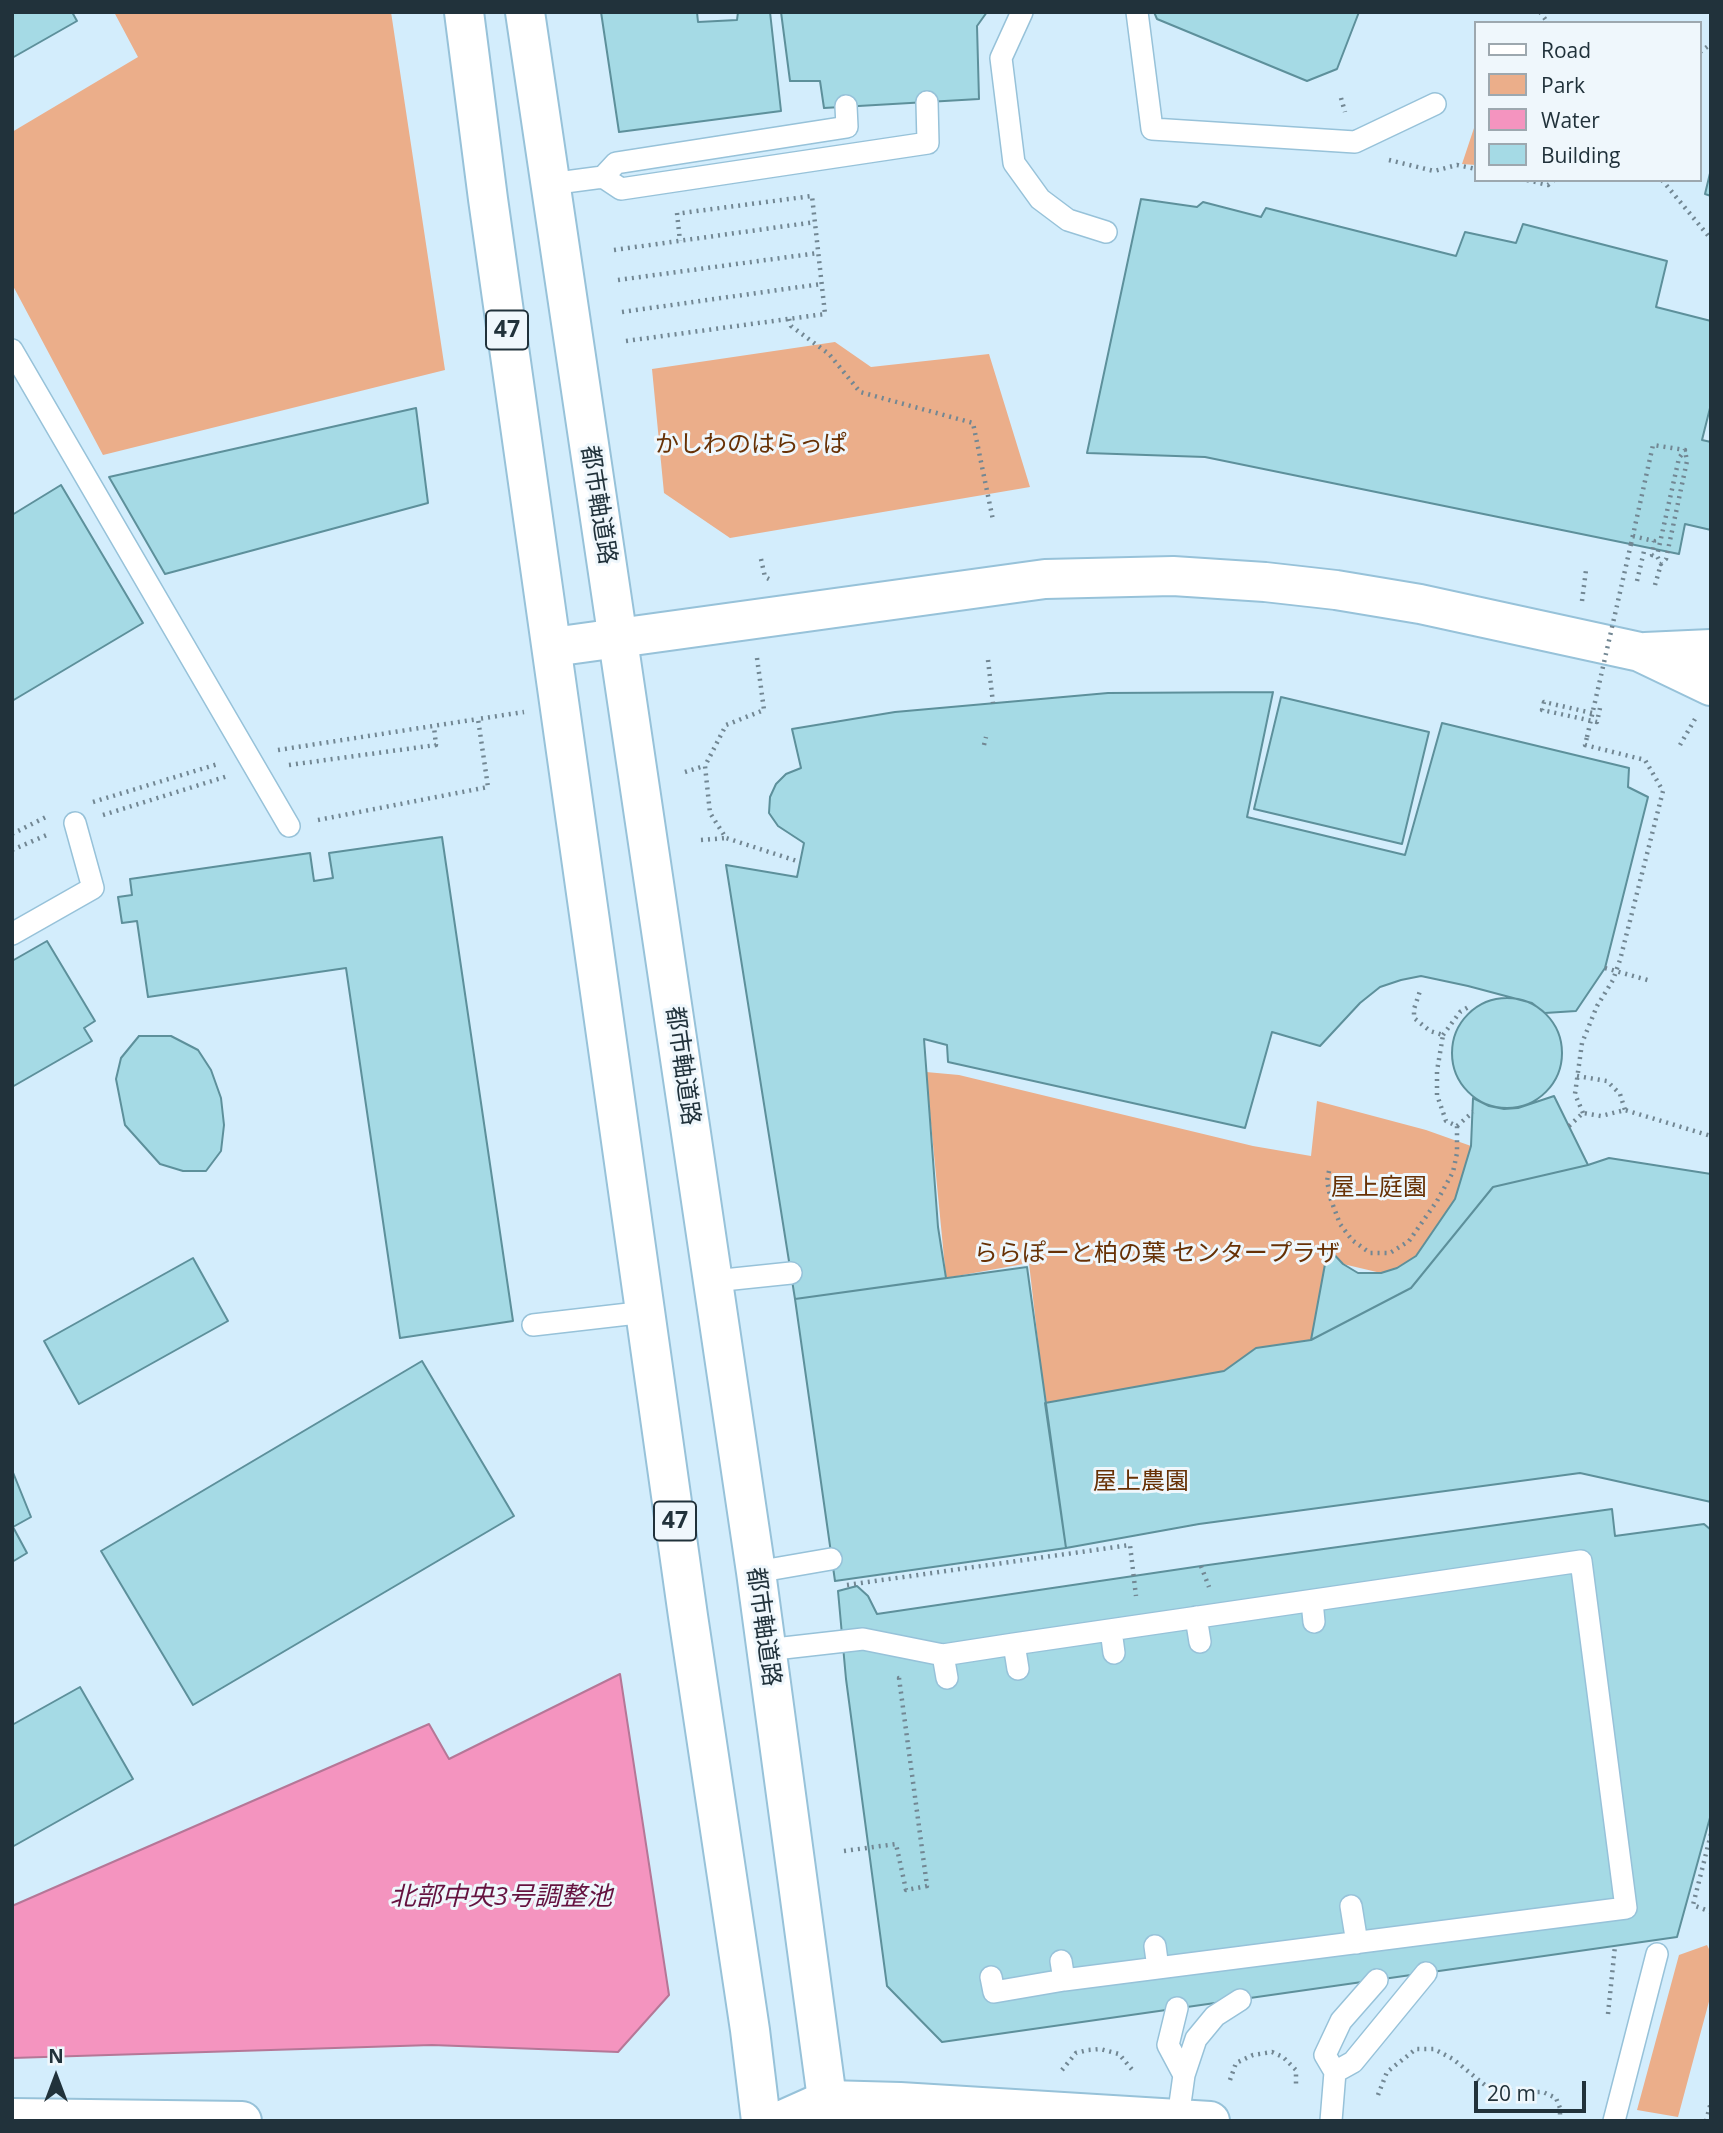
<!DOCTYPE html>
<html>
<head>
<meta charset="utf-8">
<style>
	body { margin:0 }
	#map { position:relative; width:1723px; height:2133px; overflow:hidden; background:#d3edfc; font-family:"Open Sans",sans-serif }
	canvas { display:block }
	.frame { position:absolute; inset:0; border:14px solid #21323b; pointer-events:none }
	.legend { position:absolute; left:1474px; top:21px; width:228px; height:161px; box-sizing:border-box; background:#eff7fc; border:2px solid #9da8af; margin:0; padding:9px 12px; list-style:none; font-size:21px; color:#21323b }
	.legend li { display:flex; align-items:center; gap:14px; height:35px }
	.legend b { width:35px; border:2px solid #9da8af }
	.north { position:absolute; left:21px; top:2042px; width:70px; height:70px; -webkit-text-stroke:5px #eff7fc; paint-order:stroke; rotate:0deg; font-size:19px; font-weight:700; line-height:28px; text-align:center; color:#21323b }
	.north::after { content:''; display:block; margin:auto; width:24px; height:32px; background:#21323b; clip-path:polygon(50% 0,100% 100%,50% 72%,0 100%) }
	.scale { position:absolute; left:1474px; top:2081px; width:112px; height:32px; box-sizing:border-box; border:4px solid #21323b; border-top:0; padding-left:9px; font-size:21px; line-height:24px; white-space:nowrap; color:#21323b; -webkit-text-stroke:5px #eff7fc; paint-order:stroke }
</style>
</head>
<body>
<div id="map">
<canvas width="1723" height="2133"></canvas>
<div class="frame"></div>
<ul class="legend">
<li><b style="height:9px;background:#fff"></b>Road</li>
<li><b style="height:19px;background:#ebae8a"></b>Park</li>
<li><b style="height:19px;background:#f494bf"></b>Water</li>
<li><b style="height:19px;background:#a5dae5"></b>Building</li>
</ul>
<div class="north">N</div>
<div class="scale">20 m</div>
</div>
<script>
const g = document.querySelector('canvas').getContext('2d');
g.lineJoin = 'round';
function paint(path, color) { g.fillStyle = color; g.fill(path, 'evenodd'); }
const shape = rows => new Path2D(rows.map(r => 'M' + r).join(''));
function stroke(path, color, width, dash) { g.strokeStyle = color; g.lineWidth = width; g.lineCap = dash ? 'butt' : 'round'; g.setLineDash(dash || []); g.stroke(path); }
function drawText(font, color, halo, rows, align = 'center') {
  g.font = font + ' "Open Sans","Noto Sans JP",sans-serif'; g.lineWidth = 6; g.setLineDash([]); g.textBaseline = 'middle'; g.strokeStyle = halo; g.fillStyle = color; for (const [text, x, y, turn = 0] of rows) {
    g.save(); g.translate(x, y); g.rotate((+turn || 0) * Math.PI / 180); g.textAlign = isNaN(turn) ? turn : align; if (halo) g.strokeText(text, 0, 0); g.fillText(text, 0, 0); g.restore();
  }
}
paint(shape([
	[114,12,391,12,445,370,103,455,12,284,12,132,138,57],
	[1476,122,1476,165,1462,164],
	[835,342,871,367,989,354,1030,487,730,538,664,493,652,369],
	[926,1072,959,1075,1253,1146,1311,1156,1317,1101,1426,1130,1471,1146,1455,1199,1416,1256,1397,1268,1381,1273,1343,1264,1328,1248,1311,1340,1224,1371,1045,1403,1029,1263,946,1278],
	[1707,1945,1711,1953,1711,1994,1678,2117,1637,2110,1679,1955]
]), '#ebae8a');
const water = shape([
	[620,1674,669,1995,618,2052,432,2045,12,2058,12,1906,429,1724,449,1759,620,1674]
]);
paint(water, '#f494bf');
stroke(water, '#b57797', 2);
const building = shape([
	[12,12,72,12,77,21,12,58,12,12],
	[601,12,697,12,698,22,737,20,738,12,770,12,781,111,619,132,601,12],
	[781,12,987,12,977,26,979,99,824,108,820,81,790,81,781,12],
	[1154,12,1359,12,1337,69,1307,81,1157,19,1154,12],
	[1711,169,1711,196,1705,194,1711,169],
	[1141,199,1197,207,1203,202,1261,217,1266,208,1456,256,1465,232,1516,243,1523,224,1667,261,1656,307,1711,321,1711,404,1702,440,1711,442,1711,530,1685,524,1679,554,1205,457,1087,453,1141,199],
	[416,408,428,503,165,574,109,477,416,408],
	[61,485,143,623,12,701,12,515,61,485],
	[1273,692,1247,817,1405,855,1442,723,1629,768,1628,787,1648,797,1605,968,1576,1011,1545,1013,1532,1003,1468,986,1421,976,1401,980,1380,987,1360,1003,1320,1046,1272,1032,1245,1128,948,1062,947,1045,924,1039,938,1227,946,1278,795,1299,726,865,797,877,804,843,778,826,769,813,770,797,776,784,786,774,801,768,792,729,895,712,1108,693,1273,692],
	[1281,697,1429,732,1402,844,1254,809,1281,697],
	[442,837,513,1321,400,1338,346,968,148,997,137,921,122,923,118,897,132,895,130,879,310,853,314,881,333,878,329,853,442,837],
	[47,941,95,1021,84,1028,92,1041,12,1087,12,961,47,941],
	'1452 1053a55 55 0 1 1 110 0a55 55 0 1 1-110 0Z',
	[139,1036,171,1036,198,1050,211,1070,221,1098,224,1125,221,1151,206,1171,183,1171,160,1164,125,1125,116,1079,121,1058,139,1036],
	[1554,1096,1588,1165,1493,1187,1411,1288,1311,1340,1328,1248,1343,1264,1358,1273,1381,1273,1397,1268,1416,1256,1455,1199,1471,1146,1473,1098,1489,1106,1504,1109,1518,1108,1554,1096],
	[1609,1158,1711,1174,1711,1502,1580,1473,1199,1524,1066,1548,1045,1403,1224,1371,1256,1348,1311,1340,1411,1288,1493,1187,1588,1165,1609,1158],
	[193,1258,228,1321,79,1404,44,1341,193,1258],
	[1027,1267,1066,1548,835,1581,795,1299,1027,1267],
	[422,1361,514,1516,193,1705,101,1551,422,1361],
	[12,1470,31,1517,13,1527,27,1553,12,1562,12,1470],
	[1612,1509,1615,1536,1704,1524,1711,1530,1711,1814,1677,1937,942,2042,887,1986,846,1679,838,1591,857,1586,868,1596,877,1614,1201,1566,1612,1509],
	[80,1687,133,1779,12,1847,12,1725,80,1687]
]);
paint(building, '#a5dae5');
stroke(building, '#5d909b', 2);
const lane = shape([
	[1022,12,1001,58,1014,163,1040,199,1068,220,1106,232],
	[1137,12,1152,129,1355,142,1435,104],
	[603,177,621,189,928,143,927,102],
	[550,184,603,177,616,163,847,127,846,106],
	[12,350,289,826],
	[12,934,93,888,75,823],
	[714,1281,791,1273],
	[533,1325,646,1312],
	[756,1572,831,1559],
	[1312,1601,1314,1622],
	[1196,1617,1200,1642],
	[1111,1630,1114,1653],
	[766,1650,863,1639,943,1655,1014,1644],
	[943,1655,947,1678],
	[1018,1669,1014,1644,1581,1561,1626,1908,1064,1980,1061,1961],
	[1351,1906,1357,1943],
	[1155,1946,1158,1968],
	[991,1977,994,1992,1064,1980],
	[1177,2008,1168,2045,1184,2075],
	[1335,2072,1353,2062,1426,1973],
	[1178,2118,1184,2075,1196,2039,1215,2016,1240,2000],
	[1331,2121,1335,2072,1325,2055,1341,2021,1377,1980],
	[1614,2121,1657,1954]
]);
const secondary = shape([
	[553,647,1045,579,1173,576,1265,582,1336,590,1420,604,1640,652,1711,686],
	[1645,652,1711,649],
	[12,2118,242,2121],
	[780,2121,827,2100,900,2102,1210,2121]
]);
const primary = shape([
	[464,12,488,199,590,921,688,1616,750,2030,761,2121],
	[525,12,756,1572,830,2121]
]);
stroke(lane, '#97c2d9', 24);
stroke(secondary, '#97c2d9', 42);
stroke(primary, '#97c2d9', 42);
stroke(shape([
	[1540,12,1548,23],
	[1700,52,1711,44],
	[1341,98,1345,112],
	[1389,160,1434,171,1457,165,1476,169],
	[1527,180,1548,185,1554,180],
	[1662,180,1711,239],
	[677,213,680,241],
	[614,250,815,222],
	[618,280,818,253],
	[622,312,821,284],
	[789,319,791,326,829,354,860,392,973,423,993,520],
	[626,341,825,314,812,196,682,213],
	[1633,536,1654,541,1652,555,1657,556,1661,564,1666,559,1687,461,1685,451],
	[1631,544,1653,445,1685,450,1679,458,1657,556],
	[761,559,765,577,769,579],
	[1637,581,1645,547],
	[1655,585,1661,564],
	[1582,601,1586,570],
	[757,658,764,710,726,725,705,766,710,813,726,838,800,862],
	[988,660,993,703],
	[1592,713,1544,702,1542,710,1597,722,1600,708],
	[984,745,986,737],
	[1680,745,1695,719],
	[278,750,478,719],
	[289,765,436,745,434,727],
	[685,772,704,766],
	[93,802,218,764],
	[103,815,228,776],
	[318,820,488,787,478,719,524,712],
	[12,834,48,816],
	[701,840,726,838],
	[12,850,49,834],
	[1605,968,1651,981],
	[1443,1035,1460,1012,1470,1006],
	[1577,1076,1607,1081,1620,1094,1625,1110],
	[1583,1113,1575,1094,1582,1043,1597,1006,1613,980,1620,960,1663,791,1645,760,1585,745,1587,737],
	[1457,1126,1473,1112],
	[1569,1126,1583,1113,1601,1116,1625,1110,1711,1136],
	[1329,1171,1327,1181,1331,1200,1340,1224,1352,1240,1370,1253,1390,1253,1409,1241,1437,1201,1453,1172,1457,1153,1457,1126,1446,1121,1437,1095,1437,1071,1443,1035,1430,1031,1414,1018,1414,1009,1420,991],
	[1201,1566,1209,1587],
	[847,1585,1130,1545,1136,1596],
	[1711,1834,1693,1905,1711,1912],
	[844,1851,896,1844,906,1890,927,1886,899,1678,902,1678],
	[1608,2014,1615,1946],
	[1062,2070,1076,2053,1088,2050,1100,2049,1119,2054,1134,2072],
	[1230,2080,1236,2063,1253,2055,1272,2052,1283,2057,1296,2070,1296,2085],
	[1378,2095,1387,2072,1416,2049,1434,2049,1453,2059,1486,2086,1520,2092,1543,2092,1556,2098,1560,2108,1560,2121],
	[1706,2121,1711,2102]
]), '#728793', 4.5, [2, 5]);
stroke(lane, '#fff', 21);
stroke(secondary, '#fff', 38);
stroke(primary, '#fff', 38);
stroke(shape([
	[1587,737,1631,544]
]), '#728793', 4.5, [2, 5]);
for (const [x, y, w] of [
	[507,330,42],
	[675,1521,42]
]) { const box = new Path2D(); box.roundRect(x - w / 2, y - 19.5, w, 39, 5); g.fillStyle = '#eff7fc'; g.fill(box); stroke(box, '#21323b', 2); }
drawText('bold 23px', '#21323b', null, [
	["47",507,330],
	["47",675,1521]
]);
drawText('24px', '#673105', '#eff7fc', [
	["かしわのはらっぱ",751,445],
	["屋上庭園",1379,1188],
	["ららぽーと柏の葉 センタープラザ",1157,1254],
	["屋上農園",1141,1482]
]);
drawText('24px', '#21323b', '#eff7fc', [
	["都市軸道路",598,505,81],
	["都市軸道路",682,1066,82],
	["都市軸道路",763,1627,82]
]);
drawText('italic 26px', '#651240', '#eff7fc', [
	["北部中央3号調整池",501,1898]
]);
</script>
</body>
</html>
